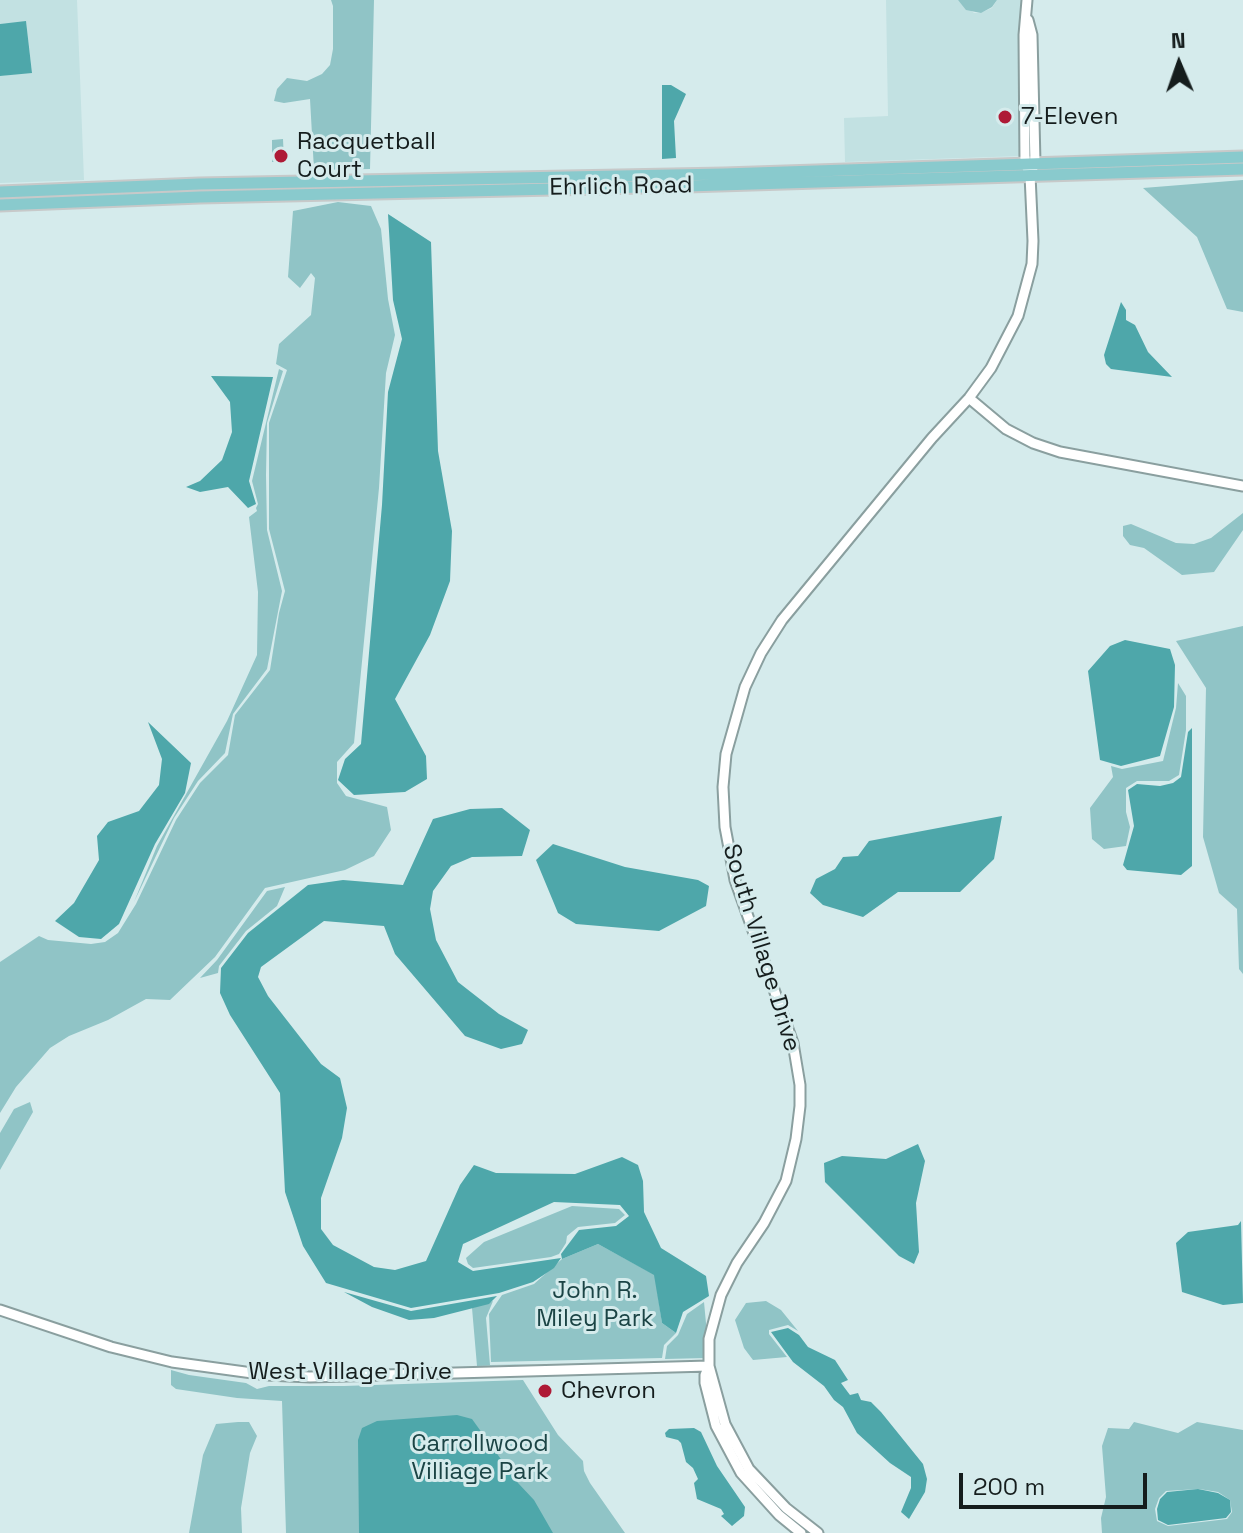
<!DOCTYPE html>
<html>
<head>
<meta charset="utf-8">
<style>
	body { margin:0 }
	#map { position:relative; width:1243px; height:1533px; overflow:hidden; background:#d5ebec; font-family:"Space Grotesk",sans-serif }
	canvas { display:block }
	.north { position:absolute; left:1139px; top:24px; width:80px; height:80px; -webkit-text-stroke:6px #d5ebec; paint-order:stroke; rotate:358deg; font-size:22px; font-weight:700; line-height:32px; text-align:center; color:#151d1d }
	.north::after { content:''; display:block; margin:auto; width:28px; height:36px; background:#151d1d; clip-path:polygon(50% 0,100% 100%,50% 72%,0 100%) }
	.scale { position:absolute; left:959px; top:1473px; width:188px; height:36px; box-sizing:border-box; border:4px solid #151d1d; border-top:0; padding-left:10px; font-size:24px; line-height:28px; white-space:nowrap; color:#151d1d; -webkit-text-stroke:6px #d5ebec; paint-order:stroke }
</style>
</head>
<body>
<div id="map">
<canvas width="1243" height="1533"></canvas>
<div class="north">N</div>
<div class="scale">200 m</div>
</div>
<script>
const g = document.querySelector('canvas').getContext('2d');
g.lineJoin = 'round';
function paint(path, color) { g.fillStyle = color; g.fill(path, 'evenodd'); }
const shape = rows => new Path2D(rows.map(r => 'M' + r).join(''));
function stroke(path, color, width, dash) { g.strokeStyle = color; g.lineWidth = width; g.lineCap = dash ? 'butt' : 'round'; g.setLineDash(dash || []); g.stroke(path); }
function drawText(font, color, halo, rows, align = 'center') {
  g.font = font + ' "Space Grotesk",sans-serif'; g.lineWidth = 6; g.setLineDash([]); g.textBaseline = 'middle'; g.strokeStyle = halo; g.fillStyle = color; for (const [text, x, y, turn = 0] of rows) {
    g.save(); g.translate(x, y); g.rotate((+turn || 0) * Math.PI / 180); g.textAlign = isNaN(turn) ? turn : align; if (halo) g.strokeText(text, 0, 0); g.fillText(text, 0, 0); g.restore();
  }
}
paint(shape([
	[0,0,77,0,84,180,0,183,0,76,32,72,26,22,0,24],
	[886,0,958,0,974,13,980,13,992,8,997,0,1024,0,1022,156,845,162,844,118,888,116]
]), '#c2e1e2');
paint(shape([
	[331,0,374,0,370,169,314,170,310,99,284,103,274,101,277,89,287,78,307,81,322,74,330,65,333,49,333,6],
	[958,0,997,0,992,7,981,13,966,10],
	[283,139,284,162,272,162,272,140],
	[1243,180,1243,312,1227,309,1197,237,1143,188],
	[338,202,371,206,381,229,388,299,395,335,386,373,379,488,354,743,337,762,337,783,346,796,387,807,391,830,374,856,345,870,265,888,215,957,170,1000,146,999,108,1020,69,1036,50,1048,16,1087,0,1113,0,962,39,936,48,940,91,944,105,942,118,933,136,904,176,820,200,783,228,755,235,715,270,670,279,613,285,591,269,529,269,423,287,370,276,364,279,344,311,315,315,278,311,273,300,288,288,277,293,211],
	[279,369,283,371,267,423,266,475,267,530,282,591,267,669,233,714,225,753,198,781,174,818,134,902,157,846,227,721,257,655,258,592,249,517,257,511,256,508,258,504,252,481],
	[1243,513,1243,530,1214,572,1182,575,1144,548,1130,545,1123,536,1123,526,1131,524,1176,543,1194,544,1211,538],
	[1243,626,1243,974,1239,969,1237,909,1219,893,1203,837,1206,688,1176,641],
	[1178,683,1186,696,1186,730,1179,775,1169,781,1137,781,1126,788,1126,812,1130,827,1126,846,1104,849,1092,839,1090,808,1113,777,1111,766,1122,769,1163,761,1176,708],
	[285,887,277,906,246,931,219,966,218,973,200,978,217,960,267,891],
	[30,1102,33,1112,0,1170,0,1133,14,1109],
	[572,1206,619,1209,625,1215,615,1223,578,1227,567,1236,566,1243,559,1254,551,1257,473,1268,468,1264,466,1258,484,1242],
	[598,1244,655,1275,662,1323,676,1333,664,1345,662,1358,491,1362,489,1314,502,1295,534,1284,562,1259],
	[493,1301,486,1318,490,1365,552,1364,477,1366,472,1308],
	[766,1301,781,1310,798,1331,788,1325,769,1330,769,1334,787,1357,753,1360,744,1348,735,1320,746,1303],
	[704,1302,707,1334,706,1358,665,1359,667,1346,678,1335,687,1314],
	[171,1370,189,1375,246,1383,257,1389,269,1386,344,1386,523,1380,558,1435,583,1461,584,1471,590,1483,625,1533,286,1533,282,1401,237,1398,176,1389,171,1385],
	[238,1422,249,1422,257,1436,250,1453,241,1508,242,1533,189,1533,203,1455,216,1424],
	[1134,1422,1178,1433,1197,1422,1243,1430,1243,1533,1102,1533,1101,1518,1106,1497,1102,1446,1108,1428,1129,1429],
	[1199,1489,1218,1492,1230,1500,1232,1512,1227,1519,1168,1526,1157,1521,1155,1509,1159,1498,1166,1491]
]), '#90c4c6');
paint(shape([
	[26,21,32,73,0,76,0,24],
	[662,85,671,85,686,94,674,121,676,158,662,159],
	[388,214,431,242,438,451,452,531,450,581,430,635,395,699,426,756,427,779,405,792,354,795,338,780,345,759,361,744,382,505,388,392,402,339,393,300],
	[1121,302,1126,310,1126,320,1135,325,1148,352,1172,377,1111,369,1106,364,1104,355],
	[211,376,273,377,249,481,256,504,248,508,228,487,200,492,186,487,200,481,222,460,232,432,230,402],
	[1125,640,1170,649,1175,665,1174,707,1160,756,1121,766,1100,760,1088,671,1110,646],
	[148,722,191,763,185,793,155,844,119,924,101,939,79,937,55,921,74,903,99,860,97,836,108,822,139,811,159,785,162,759],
	[1192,728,1192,866,1181,875,1127,870,1123,865,1134,826,1128,790,1137,784,1160,786,1173,783,1181,777,1188,732],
	[502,808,530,830,522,856,472,857,451,866,433,891,430,909,436,940,458,982,499,1014,528,1030,522,1044,501,1049,465,1036,395,954,384,926,324,921,261,967,258,977,268,996,321,1064,340,1078,347,1108,342,1138,321,1198,321,1229,333,1245,374,1267,395,1270,426,1261,460,1185,474,1165,496,1173,575,1174,622,1157,638,1165,643,1181,644,1212,661,1248,706,1276,709,1296,683,1312,676,1333,662,1323,654,1275,598,1244,562,1259,561,1254,579,1230,616,1226,629,1216,620,1205,554,1202,463,1244,458,1262,473,1271,561,1258,554,1268,533,1282,499,1293,411,1308,326,1283,303,1246,285,1192,280,1093,230,1015,220,993,221,968,248,933,308,885,343,880,403,885,433,819,470,809],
	[1002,816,994,859,960,892,898,892,863,917,823,905,810,893,816,879,835,869,843,857,858,856,869,841],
	[553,844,625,867,698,880,709,886,706,906,659,931,576,924,558,913,536,860],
	[918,1144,925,1161,916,1203,919,1252,914,1264,899,1256,825,1182,824,1163,842,1156,886,1159],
	[1241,1221,1243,1303,1223,1305,1182,1292,1176,1243,1188,1232,1238,1225],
	[344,1292,411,1311,497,1296,489,1304,434,1318,409,1320,372,1307],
	[788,1328,799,1335,808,1347,835,1360,848,1380,841,1383,850,1395,858,1393,861,1400,871,1402,881,1412,923,1464,927,1479,925,1492,909,1519,901,1512,911,1488,911,1477,890,1463,857,1433,843,1407,834,1400,824,1386,793,1362,771,1332],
	[457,1415,472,1419,518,1483,534,1500,553,1533,359,1533,358,1440,362,1428,377,1421],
	[694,1428,701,1432,717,1466,745,1507,744,1516,732,1526,721,1516,724,1514,721,1509,697,1499,694,1483,698,1479,693,1468,686,1462,681,1443,678,1440,666,1437,665,1433,669,1429],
	[1198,1489,1218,1493,1230,1500,1231,1512,1226,1518,1168,1525,1158,1520,1157,1509,1160,1499,1167,1492]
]), '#4ea7aa');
const minor = shape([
	[1028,20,1032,35,1035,163,1033,168],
	[969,398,1006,429,1033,443,1060,452,1243,486],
	[0,1310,111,1347,172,1362,267,1375,310,1377,709,1366],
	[709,1366,725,1424,749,1469,786,1508,818,1533],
	[801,1533,779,1515,741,1473,716,1426,705,1383,705,1375,709,1366,709,1339,721,1295,737,1263,764,1223,786,1181,796,1139,800,1106,800,1085,793,1043,735,880,725,827,723,787,726,754,745,687,761,653,782,620,932,438,969,398,991,368,1018,316,1032,264,1033,241,1030,175,1025,163,1024,35,1027,0]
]);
const major = shape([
	[0,192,199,184,724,174,1243,157],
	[0,205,200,197,687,186,1243,169]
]);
stroke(minor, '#8a9f9f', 13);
stroke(major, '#c7c9c9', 15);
stroke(minor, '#fff', 9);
stroke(major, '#89cacd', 11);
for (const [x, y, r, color] of [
	[1005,117,8,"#ae1a36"],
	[281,156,8,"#ae1a36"],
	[545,1391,8,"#ae1a36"]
]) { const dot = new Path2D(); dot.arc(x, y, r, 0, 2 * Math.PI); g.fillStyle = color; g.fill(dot); stroke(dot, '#d5ebec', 3); }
drawText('24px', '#151d1d', '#d5ebec', [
	["7-Eleven",1021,117],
	["Racquetball",297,142],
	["Court",297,170],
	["Chevron",561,1391]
], 'left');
drawText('24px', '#151d1d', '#d5ebec', [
	["Ehrlich Road",621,187,-1],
	["South Village Drive",761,948,73],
	["West Village Drive",350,1372]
]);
drawText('24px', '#1b4445', '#d5ebec', [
	["John R.",595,1291],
	["Miley Park",595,1319],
	["Carrollwood",480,1444],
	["Villiage Park",480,1472]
]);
</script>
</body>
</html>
